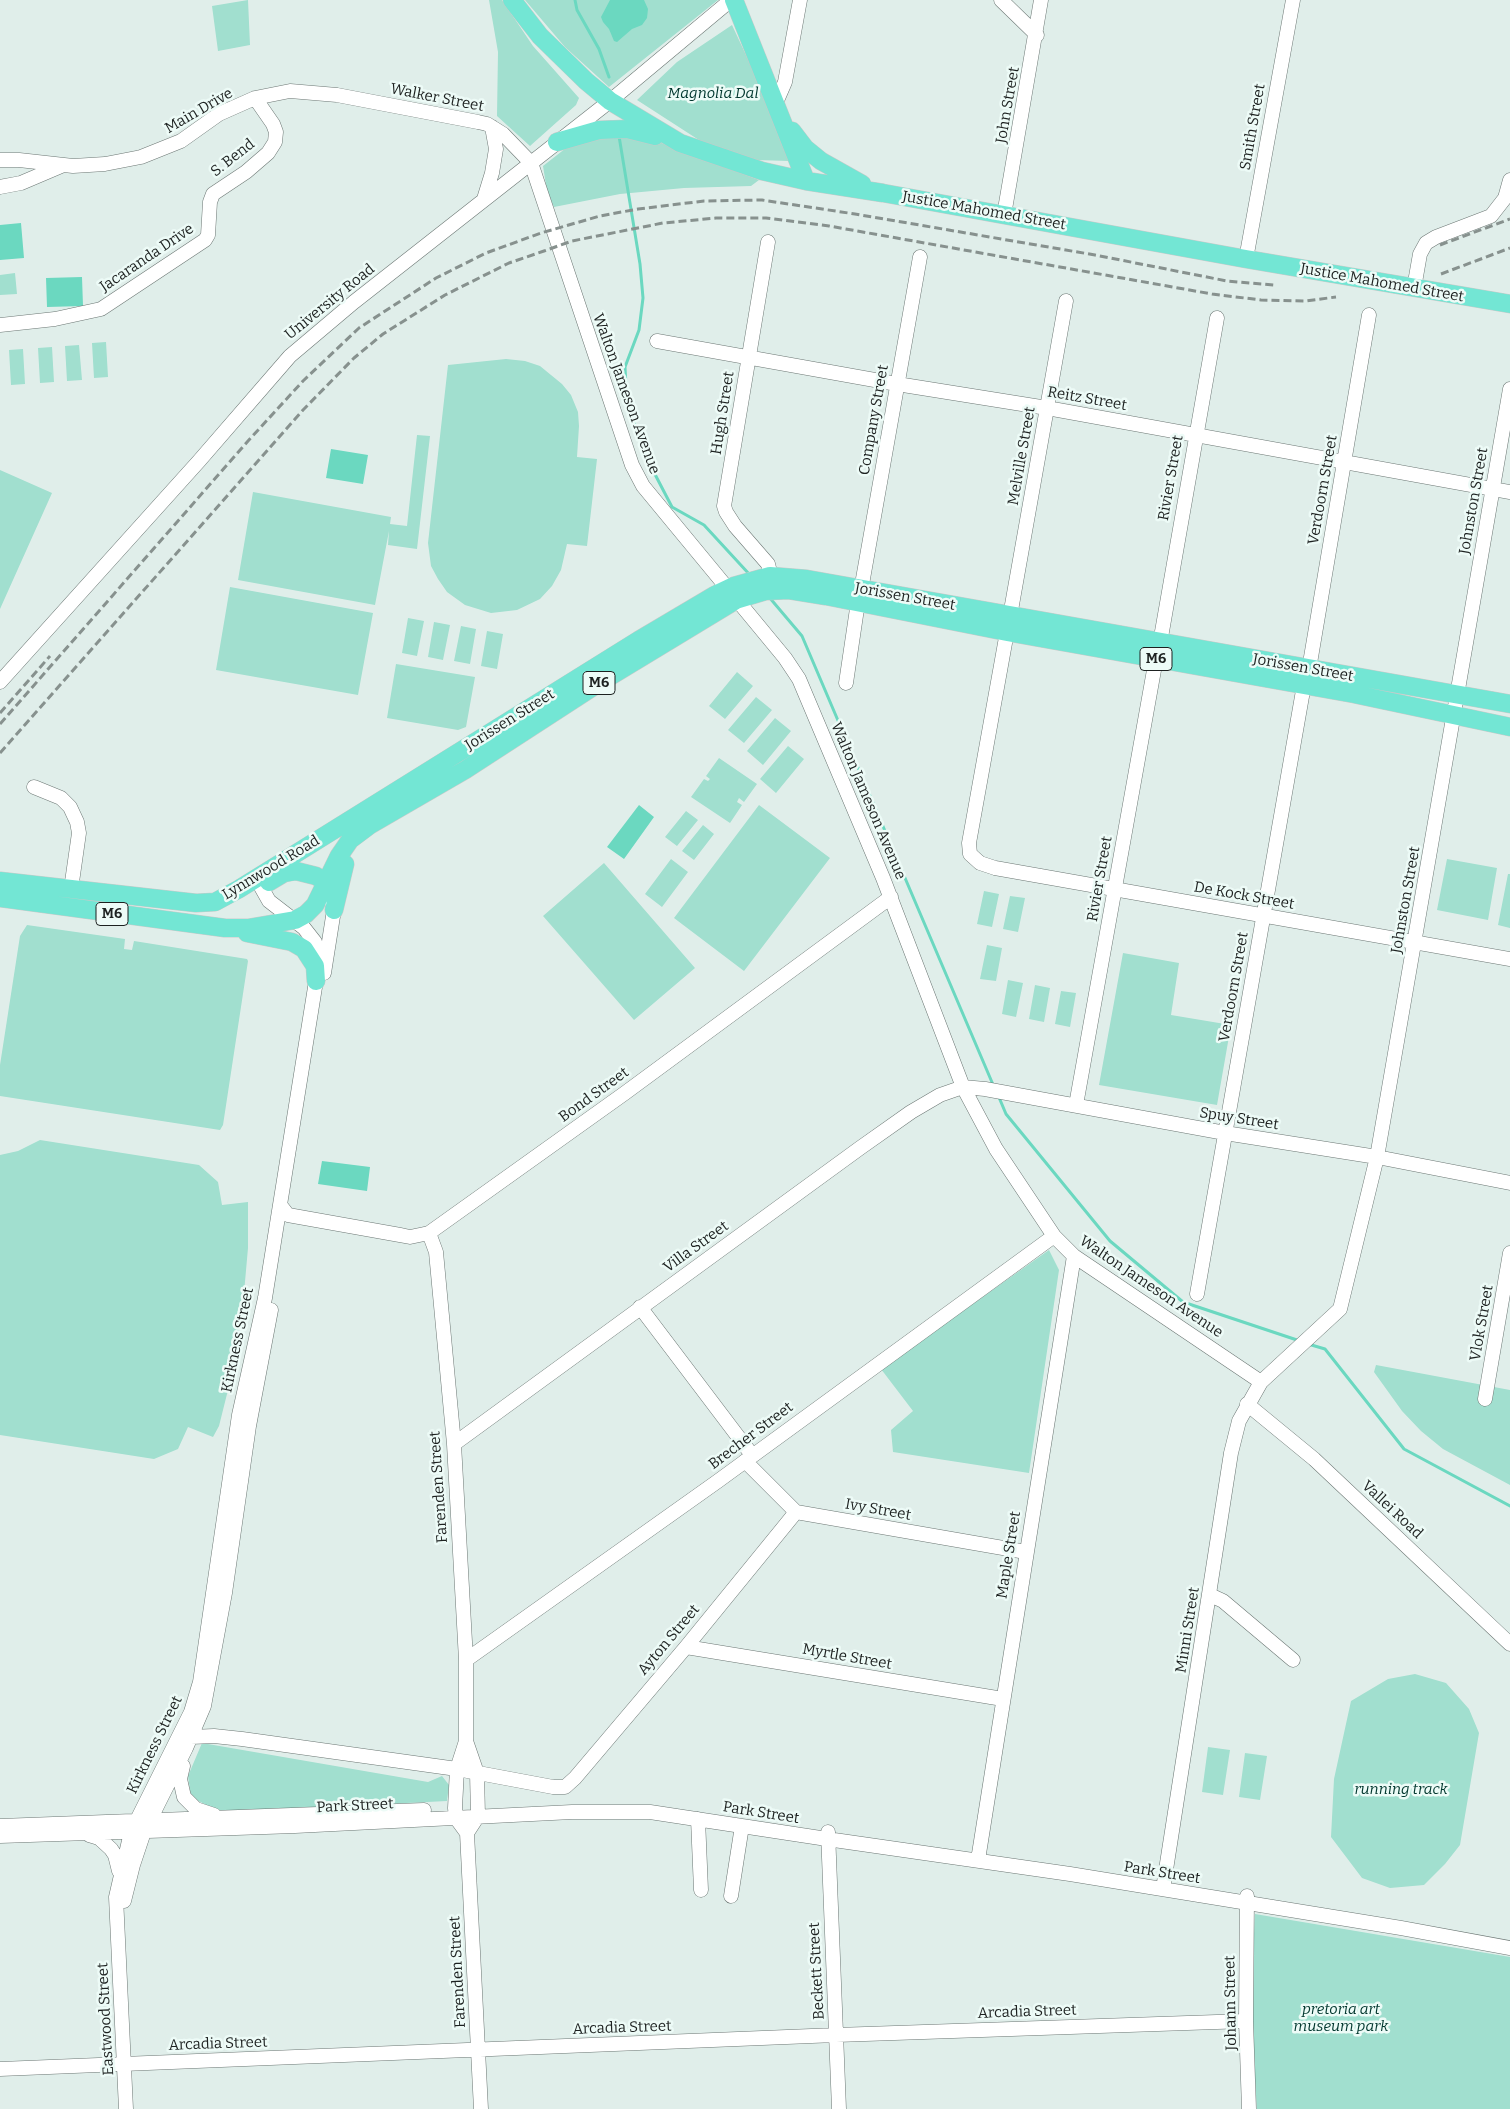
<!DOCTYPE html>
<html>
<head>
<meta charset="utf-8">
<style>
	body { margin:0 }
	canvas { display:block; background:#e0eeea }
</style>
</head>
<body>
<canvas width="1510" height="2109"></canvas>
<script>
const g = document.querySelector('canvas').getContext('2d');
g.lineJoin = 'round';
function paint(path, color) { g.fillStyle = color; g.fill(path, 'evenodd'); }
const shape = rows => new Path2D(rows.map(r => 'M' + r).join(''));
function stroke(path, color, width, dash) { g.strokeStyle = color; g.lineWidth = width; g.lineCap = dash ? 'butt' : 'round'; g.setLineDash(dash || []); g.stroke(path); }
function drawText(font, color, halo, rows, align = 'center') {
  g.font = font + ' Bitter,serif'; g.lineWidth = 5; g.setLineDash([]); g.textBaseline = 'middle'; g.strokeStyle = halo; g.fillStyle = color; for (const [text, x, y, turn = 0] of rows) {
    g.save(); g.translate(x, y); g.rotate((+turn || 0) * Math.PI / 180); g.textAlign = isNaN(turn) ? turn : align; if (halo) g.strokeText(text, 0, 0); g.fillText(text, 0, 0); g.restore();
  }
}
paint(shape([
	[248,0,250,45,218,51,212,6],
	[489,0,502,0,533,46,579,98,576,105,530,146,497,116,498,52],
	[525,0,718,0,609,87,565,47],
	[732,25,762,89,790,161,755,160,702,142,637,100,677,62],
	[638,134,759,180,751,186,684,188,620,194,554,207,547,191,543,166,575,141],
	[15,273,17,294,0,295,0,275],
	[106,342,108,377,94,378,92,343],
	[79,345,82,380,67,381,65,346],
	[52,347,54,382,40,383,38,348],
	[23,349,25,384,11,385,9,350],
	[506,359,525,361,540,366,562,384,571,395,578,412,579,426,577,457,597,459,587,546,567,544,561,570,552,586,540,599,517,610,491,613,465,605,447,592,438,579,431,566,428,543,448,365],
	[417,435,430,436,417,549,388,545,389,531,375,605,238,580,253,492,391,517,390,524,407,526],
	[0,470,52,493,0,609],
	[230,587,373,613,358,695,216,670],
	[408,618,424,621,417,656,402,653],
	[434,622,450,625,443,660,428,657],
	[461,626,476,629,470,664,454,661],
	[487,631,503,634,497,669,481,666],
	[396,664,475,677,466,727,458,730,387,718],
	[737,672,753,686,725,719,709,706],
	[756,697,772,710,744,743,728,730],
	[775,718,791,731,763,765,747,751],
	[788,746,804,759,776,793,760,779],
	[719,758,757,784,744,802,739,798,737,802,742,805,730,823,691,797,704,779,708,781,710,779,706,776],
	[759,805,830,858,744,971,674,918],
	[686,811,698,820,677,846,665,837],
	[703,825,714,834,694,860,682,851],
	[671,859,688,872,662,907,645,894],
	[1447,859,1497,868,1488,920,1437,910],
	[604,863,695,968,634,1020,543,916],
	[1508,874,1510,874,1510,928,1498,925],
	[984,891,999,894,992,927,977,924],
	[1010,896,1025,898,1018,932,1003,929],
	[27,925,125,939,124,949,132,950,134,941,247,959,248,961,223,1125,220,1130,0,1096,0,1065,20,936],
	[987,945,1002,948,996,981,980,979],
	[1123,953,1179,963,1171,1015,1231,1025,1217,1105,1099,1085],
	[1008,980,1023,983,1016,1017,1002,1014],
	[1035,985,1050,988,1044,1022,1029,1019],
	[1061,991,1076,993,1070,1027,1055,1024],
	[40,1140,199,1165,218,1182,222,1205,248,1202,248,1248,243,1304,228,1390,219,1426,213,1437,188,1427,178,1449,154,1459,0,1435,0,1155,18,1151],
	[1049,1250,1059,1270,1029,1473,893,1452,891,1430,913,1411,881,1369],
	[1376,1365,1510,1390,1510,1485,1443,1449,1421,1431,1402,1411,1374,1372],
	[1415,1674,1446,1683,1469,1709,1479,1733,1460,1845,1445,1864,1424,1885,1390,1888,1362,1878,1331,1837,1334,1779,1351,1701,1388,1679],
	[202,1743,428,1782,442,1776,449,1785,447,1801,227,1812,212,1808,191,1797,188,1776],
	[1208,1747,1230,1750,1223,1795,1202,1792],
	[1245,1753,1267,1756,1260,1800,1239,1797],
	[1255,1914,1510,1957,1510,2109,1257,2109,1250,2012]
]), '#a1dfcf');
paint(shape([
	[610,0,644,0,648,9,647,18,642,25,632,29,617,42,614,41,609,29,603,22,601,17],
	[21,223,24,258,0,260,0,225],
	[82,277,83,306,47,307,46,278],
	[331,449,368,455,363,484,326,478],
	[639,805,654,817,624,859,607,847],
	[322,1161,370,1167,367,1191,318,1184]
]), '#6bd8c0');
stroke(shape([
	[575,0,577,10,599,49,609,77],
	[619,136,640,264,643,298,639,330,625,367,627,404,647,459,672,507,704,525,750,575],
	[769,597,802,636,994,1087],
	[998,1095,1006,1114,1110,1241,1183,1302,1300,1341],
	[1308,1344,1325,1349,1404,1449,1510,1506]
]), '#6bd8c0', 3);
const minor = shape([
	[1001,0,1037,35],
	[775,105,785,82,800,0],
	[0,160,19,160,73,166,105,164,141,157,181,141,219,114,255,98,290,91,337,95,478,122,487,124,503,134,531,163,632,465,643,486,785,658,799,679,883,878,963,1087,996,1149,1054,1236,1074,1256,1261,1382],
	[0,187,21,183,61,166],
	[484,199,492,173,496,149,492,127],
	[1004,215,1041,0],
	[768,242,724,506,726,512,735,526,768,564,771,576],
	[1246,259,1293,0],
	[1414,288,1420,254,1426,243,1436,237,1491,216,1505,198,1510,180],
	[0,325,55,319,101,309,205,240,208,235,210,202,213,194,246,172,268,153,275,142,276,132,273,124,255,98],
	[657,341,897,384,1047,408,1510,492],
	[861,590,920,257],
	[1010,616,1066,301],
	[1007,632,969,843,970,854,980,863,995,868,1510,959],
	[1160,643,1217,318],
	[1309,669,1369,315],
	[0,682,199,461,290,356,354,302,610,101,731,0],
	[846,683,858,602],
	[34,787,61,798,70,807,77,822,79,833,71,889],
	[324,973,334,910,332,901],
	[1076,1105,1156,659],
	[281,1206,288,1215,400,1235,410,1237,429,1233,625,1093,891,897],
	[429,1233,436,1252,454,1444,466,1660,466,1741,477,1773,478,1816,467,1833],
	[1197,1294,1304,685],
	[640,1307,752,1455],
	[1485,1399,1510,1253],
	[1247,1404,1314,1459,1510,1644],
	[454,1444,860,1148,911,1112,940,1095,963,1087,985,1089,1225,1133,1377,1157,1510,1183],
	[745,1461,796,1512,1026,1552],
	[1210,1595,1223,1601,1293,1660],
	[686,1647,1003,1699],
	[466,1660,718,1481,1054,1236],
	[184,1735,191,1737,214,1736,242,1739,457,1769,553,1787,565,1787,575,1778,686,1647,796,1512],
	[466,1741,457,1769,455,1808,456,1818,467,1833,481,2109],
	[183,1766,180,1779,184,1797,196,1809,214,1815],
	[698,1819,701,1890],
	[0,1826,424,1810],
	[828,1832,839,2109],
	[89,1835,99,1838,111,1849,115,1855,119,1871],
	[0,1836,295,1826,572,1812,650,1812,827,1839,1070,1874,1401,1928,1510,1948],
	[978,1860,1074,1256],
	[1163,1889,1231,1453,1239,1421,1261,1382,1340,1309,1377,1157,1510,389],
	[731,1896,742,1826],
	[1247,1896,1246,2021,1249,2109],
	[124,1901,133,1865,144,1832,186,1748,204,1706,225,1593,249,1426,271,1310],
	[0,2069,836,2035,1246,2021],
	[126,2109,116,1897,131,1832,191,1712,200,1682,239,1415,265,1298,316,981,318,962,315,942,304,928,269,901,256,878]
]);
const major = shape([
	[512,0,540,36,586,81,610,101,680,143,762,171,806,181,883,193,1246,259,1510,304],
	[734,0,806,181],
	[792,131,805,148,821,161,862,184],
	[557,142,599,130,627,129,655,136],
	[0,881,196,903,215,902,239,889,639,640,715,595,734,586,770,576,807,579,1510,704],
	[269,882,284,873,296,871,316,876,327,883],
	[0,898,225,928,248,928,295,920,306,914,315,905,339,856,350,840,370,825,465,770,599,683,736,600,766,591,789,590,826,596,1007,632,1354,694,1510,727],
	[334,910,345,864],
	[247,933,292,942,304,949,315,966,316,981]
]);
stroke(minor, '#6c7774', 15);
stroke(major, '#c9cac9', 19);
stroke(minor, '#fff', 14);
stroke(major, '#73e6d4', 18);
stroke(shape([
	[1440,245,1510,219],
	[1441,274,1510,248],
	[0,713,50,656],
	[0,724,248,441,303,381,359,328,436,278,486,253,541,233,600,216,638,209,704,201,762,200,855,214,1095,255,1227,281,1274,285],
	[0,753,303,410,354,358,383,334,445,295,509,263,544,251,572,241,663,223,716,218,766,218,829,226,1212,294,1261,300,1305,301,1336,297]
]), '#87918e', 3, [8, 4]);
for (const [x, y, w] of [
	[1156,659,32],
	[599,683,32],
	[112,914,32]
]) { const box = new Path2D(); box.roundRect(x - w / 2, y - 11.5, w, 23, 4); g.fillStyle = '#edfbf7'; g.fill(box); stroke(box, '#1d2120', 1); }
drawText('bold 14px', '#1d2120', null, [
	["M6",1156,659],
	["M6",599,683],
	["M6",112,914]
]);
drawText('italic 15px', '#01372e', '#edfbf7', [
	["Magnolia Dal",713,94],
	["running track",1401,1790],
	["pretoria art",1341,2010],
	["museum park",1341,2027]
]);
drawText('15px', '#1d2120', '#edfbf7', [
	["Walker Street",437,98,11],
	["John Street",1008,105,-80],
	["Main Drive",199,111,-30],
	["Smith Street",1253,127,-80],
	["S. Bend",233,158,-38],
	["Justice Mahomed Street",984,211,10],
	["Jacaranda Drive",147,258,-34],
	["Justice Mahomed Street",1382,283,10],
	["University Road",330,302,-39],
	["Walton Jameson Avenue",626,394,70],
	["Reitz Street",1087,399,10],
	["Hugh Street",723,413,-81],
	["Company Street",874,420,-80],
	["Melville Street",1022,456,-80],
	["Rivier Street",1171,478,-80],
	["Verdoorn Street",1323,490,-80],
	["Johnston Street",1474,501,-80],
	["Jorissen Street",905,597,10],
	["Jorissen Street",1303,668,10],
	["Jorissen Street",510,720,-32],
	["Walton Jameson Avenue",868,801,67],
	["Lynnwood Road",271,868,-31],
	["Rivier Street",1100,879,-80],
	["De Kock Street",1244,896,10],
	["Johnston Street",1406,900,-80],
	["Verdoorn Street",1234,987,-80],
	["Bond Street",594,1095,-36],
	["Spuy Street",1239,1119,9],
	["Villa Street",696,1247,-36],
	["Walton Jameson Avenue",1151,1287,34],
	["Vlok Street",1482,1323,-80],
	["Kirkness Street",238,1340,-78],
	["Brecher Street",751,1436,-37],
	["Farenden Street",439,1487,-94],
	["Ivy Street",878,1510,10],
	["Vallei Road",1392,1510,43],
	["Maple Street",1009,1555,-81],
	["Minni Street",1188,1630,-81],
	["Ayton Street",669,1640,-50],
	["Myrtle Street",847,1657,10],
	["Kirkness Street",155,1745,-64],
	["Park Street",355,1806,-3],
	["Park Street",761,1813,9],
	["Park Street",1162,1873,9],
	["Beckett Street",817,1971,-93],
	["Farenden Street",458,1972,-93],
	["Johann Street",1231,2003,-91],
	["Arcadia Street",1027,2012,-2],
	["Eastwood Street",106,2019,-93],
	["Arcadia Street",622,2028,-2],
	["Arcadia Street",218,2044,-2]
]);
</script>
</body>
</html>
